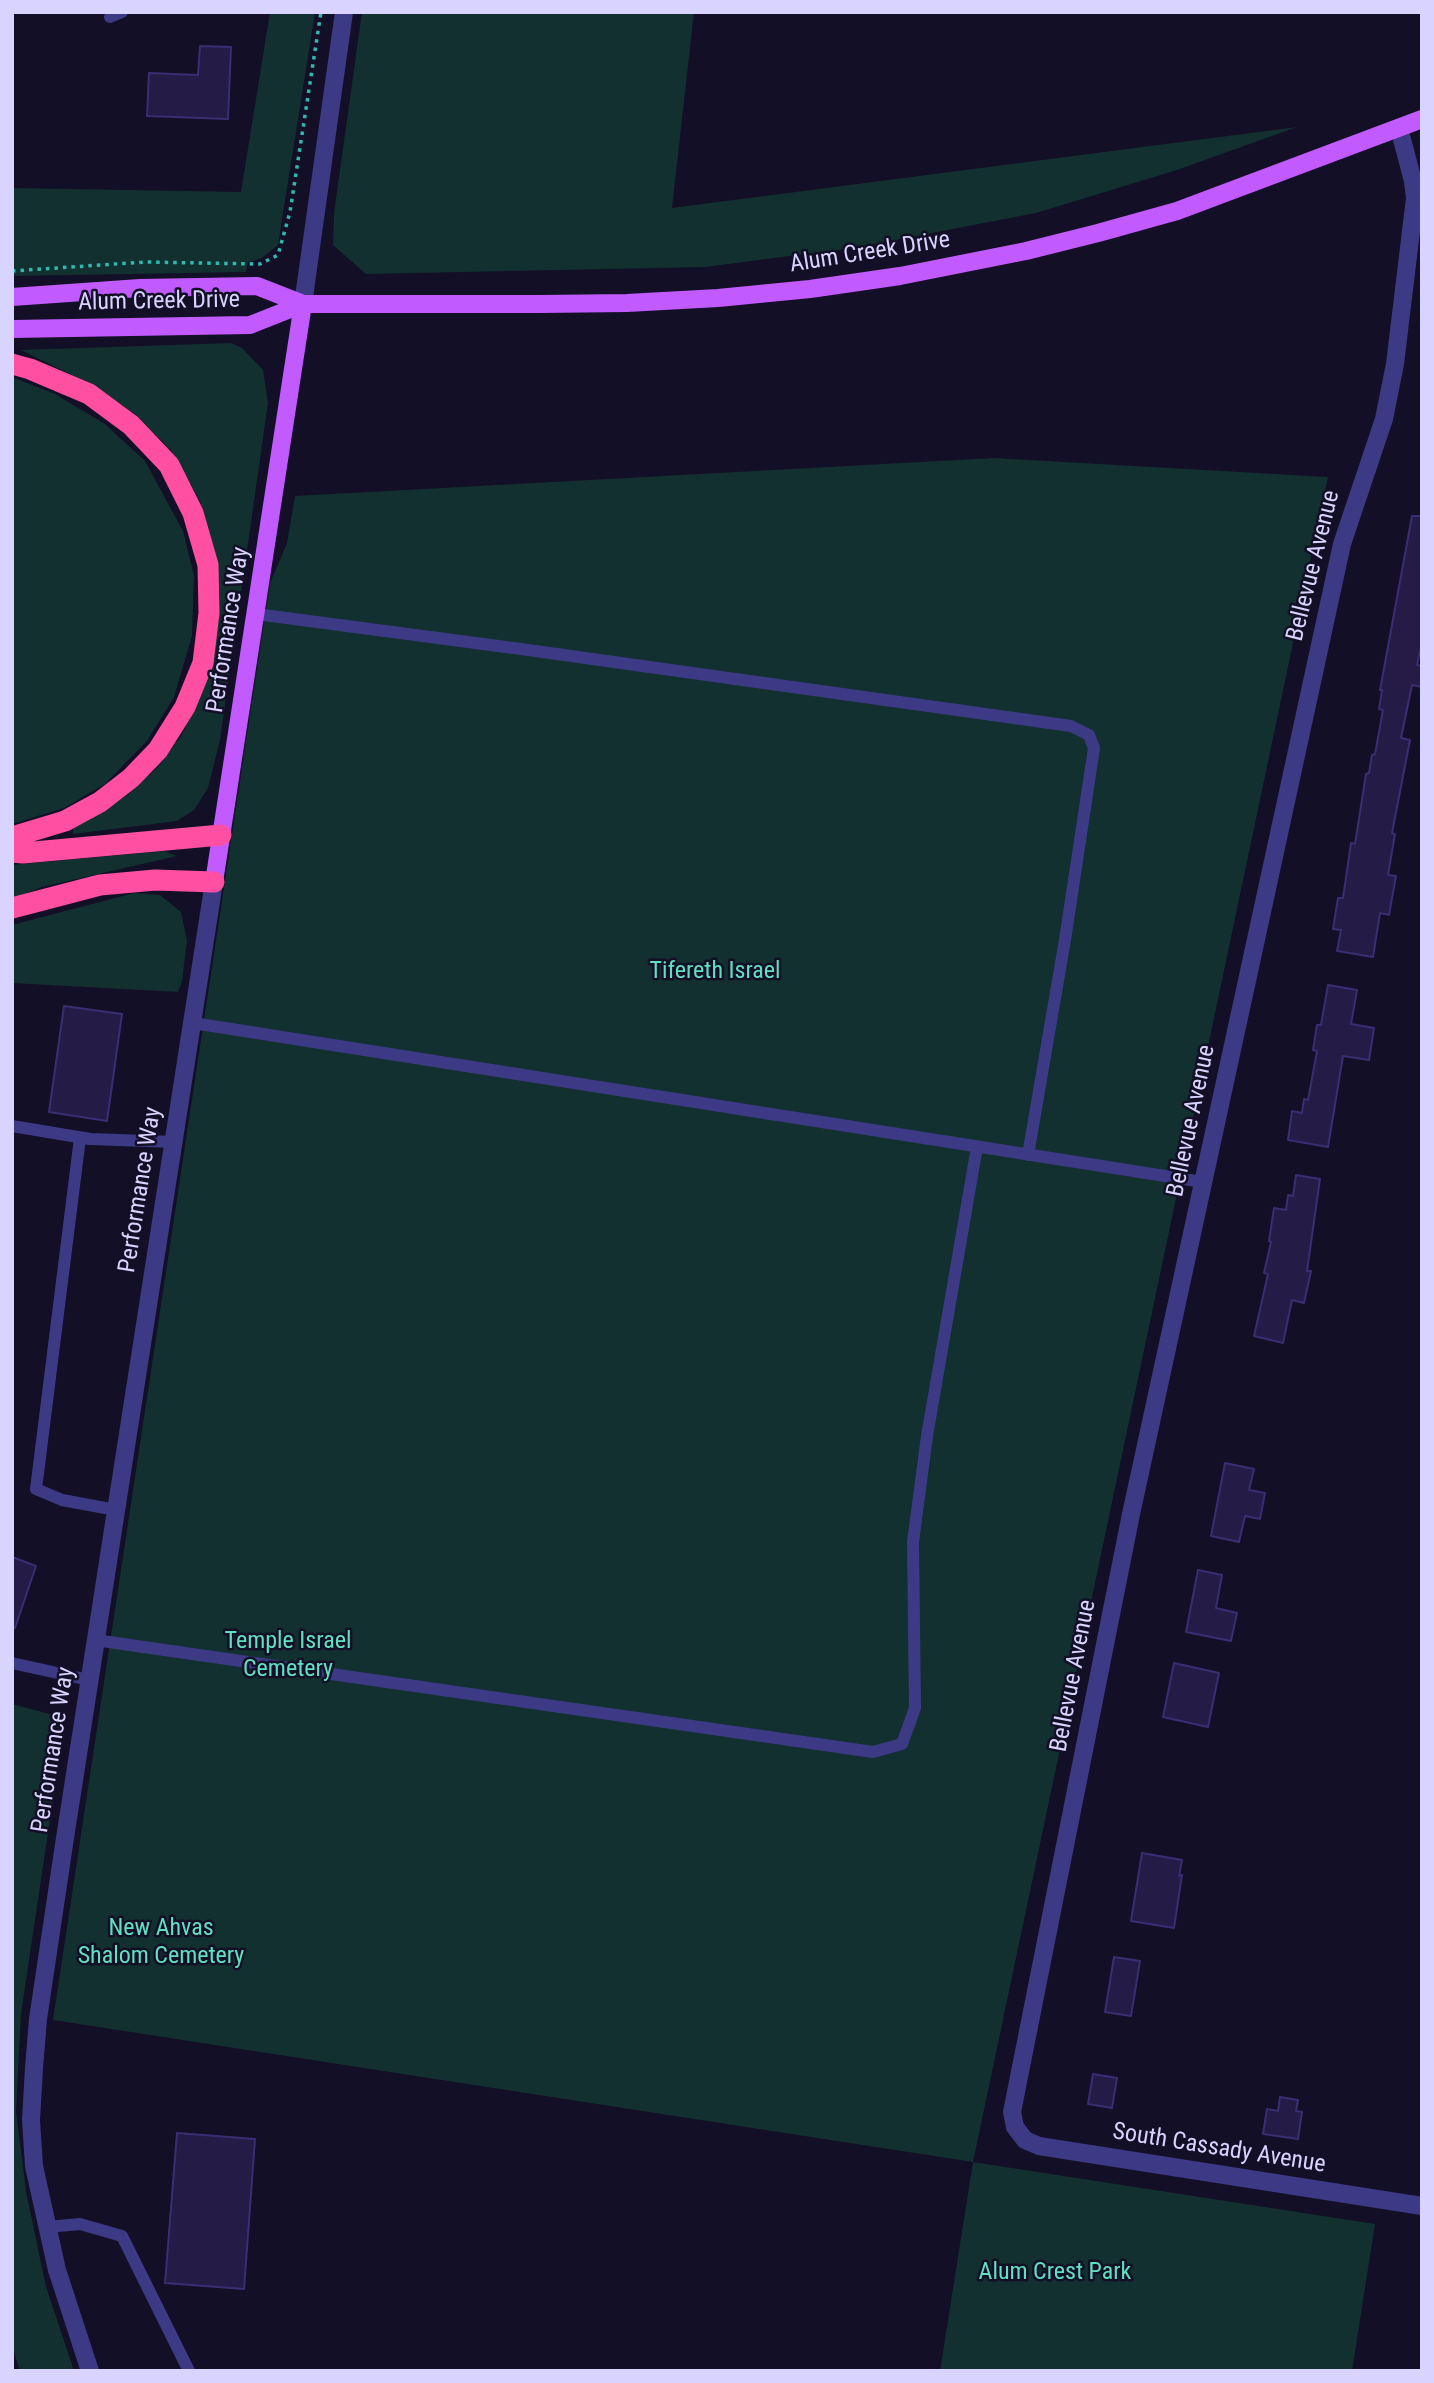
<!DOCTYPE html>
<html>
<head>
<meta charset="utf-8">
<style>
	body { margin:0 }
	#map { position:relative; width:1434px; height:2383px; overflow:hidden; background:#130f26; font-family:"Roboto Condensed",sans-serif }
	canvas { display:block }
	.frame { position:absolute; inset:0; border:14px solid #d9d4ff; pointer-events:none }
</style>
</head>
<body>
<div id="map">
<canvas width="1434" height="2383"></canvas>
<div class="frame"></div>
</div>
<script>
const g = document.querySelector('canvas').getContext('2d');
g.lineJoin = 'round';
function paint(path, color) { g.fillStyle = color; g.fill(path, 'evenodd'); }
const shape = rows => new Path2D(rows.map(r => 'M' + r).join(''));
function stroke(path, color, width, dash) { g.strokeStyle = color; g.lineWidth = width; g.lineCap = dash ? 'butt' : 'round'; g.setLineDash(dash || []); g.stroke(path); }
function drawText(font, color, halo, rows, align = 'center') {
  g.font = font + ' "Roboto Condensed",sans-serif'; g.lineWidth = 5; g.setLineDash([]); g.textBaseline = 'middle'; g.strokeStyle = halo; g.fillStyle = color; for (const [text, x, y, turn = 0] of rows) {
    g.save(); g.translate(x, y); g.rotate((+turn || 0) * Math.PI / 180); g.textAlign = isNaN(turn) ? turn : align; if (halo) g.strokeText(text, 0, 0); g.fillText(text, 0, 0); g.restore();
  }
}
paint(shape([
	[270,12,315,12,278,245,262,258,248,262,246,272,12,276,12,188,241,192],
	[362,12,694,12,672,208,1297,127,1177,170,1036,213,859,247,705,267,366,274,333,245,334,213],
	[231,343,242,348,263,370,268,403,220,740,208,788,194,810,177,821,73,834,73,828,126,796,158,767,182,735,202,689,217,563,200,500,170,449,135,414,96,387,21,350],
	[12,377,55,394,105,424,145,461,183,531,194,576,192,636,174,697,147,741,105,784,64,808,12,824],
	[994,458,1328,477,973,2162,1375,2224,1352,2371,940,2371,973,2162,53,2020,270,583,287,543,295,496],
	[164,851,177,856,42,887,12,899,12,865],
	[134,893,160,895,181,912,187,941,182,981,178,992,12,983,12,925],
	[12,1704,65,1718,21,2014,16,2111,26,2191,46,2287,74,2371,20,2371,12,2346]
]), '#12302f');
const building = shape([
	[200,46,231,47,228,119,147,116,149,73,198,75,200,46],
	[1412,516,1422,516,1422,643,1417,665,1422,666,1422,687,1412,685,1401,738,1410,740,1392,833,1395,834,1388,875,1396,876,1389,915,1380,913,1373,957,1337,951,1341,930,1333,929,1338,898,1343,898,1351,843,1355,844,1366,774,1369,773,1372,755,1375,754,1383,710,1379,709,1382,690,1380,690,1412,516],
	[1328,985,1357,990,1351,1024,1374,1028,1369,1060,1343,1056,1328,1147,1288,1140,1292,1111,1302,1113,1304,1099,1308,1100,1317,1051,1313,1050,1317,1025,1321,1025,1328,985],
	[64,1006,122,1014,107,1121,49,1112,64,1006],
	[1296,1175,1320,1179,1307,1271,1311,1271,1304,1303,1292,1300,1283,1343,1254,1336,1268,1274,1264,1273,1271,1242,1269,1241,1274,1208,1286,1210,1288,1195,1293,1196,1296,1175],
	[1225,1463,1254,1469,1249,1490,1265,1493,1260,1519,1245,1516,1239,1542,1211,1536,1225,1463],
	[12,1557,36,1566,15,1628,12,1627,12,1557],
	[1198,1570,1222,1575,1216,1608,1237,1613,1231,1641,1186,1632,1198,1570],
	[1174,1663,1219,1673,1208,1727,1163,1717,1174,1663],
	[1142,1853,1182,1860,1179,1876,1182,1875,1174,1928,1131,1921,1142,1853],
	[1114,1957,1140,1961,1131,2016,1105,2012,1114,1957],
	[1093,2074,1117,2078,1112,2108,1088,2104,1093,2074],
	[1280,2097,1298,2100,1296,2111,1302,2112,1298,2139,1263,2134,1267,2109,1278,2111,1280,2097],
	[177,2133,255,2139,244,2289,165,2283,177,2133]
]);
paint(building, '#241b47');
stroke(building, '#3b2d73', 2);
stroke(shape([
	[12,271,145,262,260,264,278,255,290,212,321,12]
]), '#2fb8b0', 3.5, [3.5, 5]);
stroke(shape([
	[110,17,122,12],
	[256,614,521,649,1071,726,1089,735,1094,748,1065,940,1028,1155],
	[193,1023,1203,1182],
	[12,1126,90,1139,174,1142],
	[80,1138,36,1489,62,1500,116,1510],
	[95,1640,873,1752,902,1744,915,1708,913,1542,927,1436,977,1147],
	[12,1663,89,1680],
	[47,2227,80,2224,122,2236,189,2371]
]), '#3d3a85', 12);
stroke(shape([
	[1399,128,1413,181,1415,198,1395,364,1384,419,1342,544,1131,1514,1012,2112,1015,2127,1025,2140,1039,2146,1422,2206],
	[303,304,344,12],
	[90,2371,57,2270,34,2166,31,2120,34,2068,38,2019,65,1838,214,882]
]), '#3d3a85', 18);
stroke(shape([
	[12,297,140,288,257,286,303,304,539,304,627,303,718,298,810,289,900,276,1026,251,1098,233,1177,211,1422,119],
	[12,329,250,325,303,304],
	[214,882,303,304]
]), '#c25bff', 18);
stroke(shape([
	[12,364,30,369,89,394,131,425,169,465,193,513,208,565,209,613,203,663,185,707,158,750,131,778,100,802,65,821,12,837],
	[12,852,23,853,221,835],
	[12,908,100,885,155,880,214,882]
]), '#ff4fa3', 21);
drawText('24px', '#d9d4ff', '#130f26', [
	["Alum Creek Drive",870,253,-9],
	["Alum Creek Drive",159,302,-1],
	["Bellevue Avenue",1314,566,-76],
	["Performance Way",229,630,-81],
	["Bellevue Avenue",1192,1121,-78],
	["Performance Way",141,1190,-81],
	["Bellevue Avenue",1074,1676,-79],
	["Performance Way",54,1750,-81],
	["South Cassady Avenue",1219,2149,9]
]);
drawText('24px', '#5fe0c0', '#130f26', [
	["Tifereth Israel",715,972],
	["Temple Israel",288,1642],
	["Cemetery",288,1670],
	["New Ahvas",161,1929],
	["Shalom Cemetery",161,1957],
	["Alum Crest Park",1055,2273]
]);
</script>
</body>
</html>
